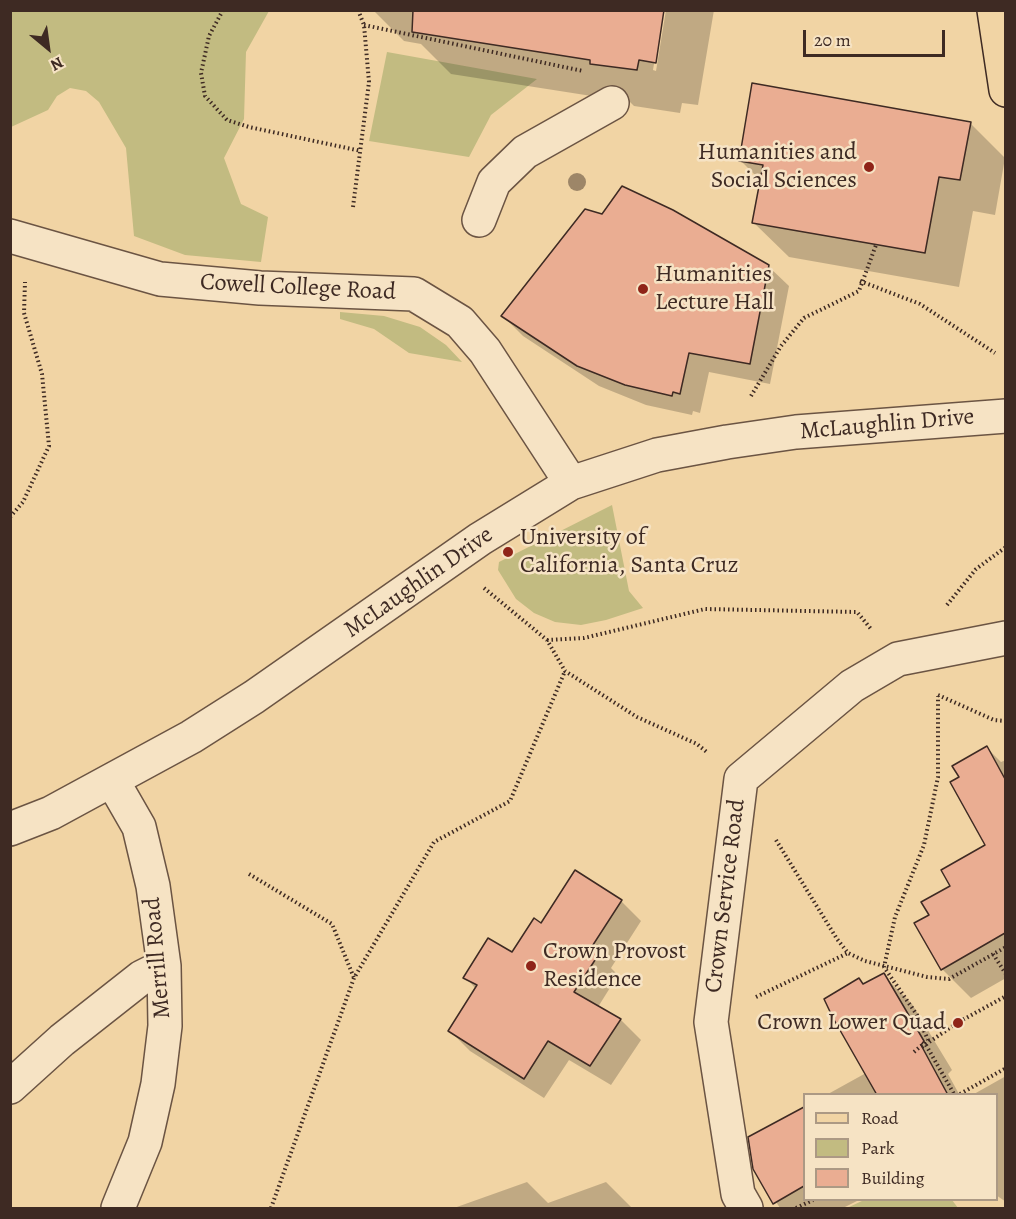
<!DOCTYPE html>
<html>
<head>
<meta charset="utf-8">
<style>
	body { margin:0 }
	#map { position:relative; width:1016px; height:1219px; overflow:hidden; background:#f1d4a4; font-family:Alegreya,serif }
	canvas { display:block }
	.frame { position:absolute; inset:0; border:12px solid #3e2a23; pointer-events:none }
	.legend { position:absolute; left:803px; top:1093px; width:195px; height:108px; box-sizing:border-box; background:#f6e3c4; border:2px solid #ac9984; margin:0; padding:8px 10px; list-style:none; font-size:18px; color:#3e2a23 }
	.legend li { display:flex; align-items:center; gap:12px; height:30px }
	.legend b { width:30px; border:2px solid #ac9984 }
	.north { position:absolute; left:18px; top:18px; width:60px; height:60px; -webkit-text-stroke:4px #f6e3c4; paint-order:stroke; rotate:151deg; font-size:16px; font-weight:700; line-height:24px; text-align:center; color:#3e2a23 }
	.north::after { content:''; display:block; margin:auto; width:21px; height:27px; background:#3e2a23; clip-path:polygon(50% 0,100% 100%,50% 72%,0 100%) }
	.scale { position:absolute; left:803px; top:30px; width:142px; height:27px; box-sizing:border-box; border:3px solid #3e2a23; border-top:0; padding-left:8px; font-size:18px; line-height:21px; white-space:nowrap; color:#3e2a23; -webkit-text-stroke:4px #f6e3c4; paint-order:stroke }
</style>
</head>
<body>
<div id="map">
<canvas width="1016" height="1219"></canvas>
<div class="frame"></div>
<ul class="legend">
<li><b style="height:8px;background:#f1d4a4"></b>Road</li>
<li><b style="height:16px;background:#c2bb81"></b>Park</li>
<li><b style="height:16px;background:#eaad92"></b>Building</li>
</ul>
<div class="north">N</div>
<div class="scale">20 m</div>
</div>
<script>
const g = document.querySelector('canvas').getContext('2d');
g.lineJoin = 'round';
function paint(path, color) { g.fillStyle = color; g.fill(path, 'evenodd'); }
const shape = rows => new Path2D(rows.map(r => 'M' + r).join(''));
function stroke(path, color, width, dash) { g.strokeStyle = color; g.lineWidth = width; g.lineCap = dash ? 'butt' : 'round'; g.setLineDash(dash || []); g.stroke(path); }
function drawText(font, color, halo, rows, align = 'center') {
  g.font = font + ' Alegreya,serif'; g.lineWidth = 5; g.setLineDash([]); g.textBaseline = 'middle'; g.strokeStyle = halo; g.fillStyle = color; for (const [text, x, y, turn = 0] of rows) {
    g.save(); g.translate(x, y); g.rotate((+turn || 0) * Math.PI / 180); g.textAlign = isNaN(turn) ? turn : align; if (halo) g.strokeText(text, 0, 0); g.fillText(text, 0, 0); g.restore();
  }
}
paint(shape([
	[10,11,269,11,246,52,244,119,224,158,241,204,268,217,261,262,185,255,134,236,126,148,99,102,86,91,70,88,57,96,48,110,11,127],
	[387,52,537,79,491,115,469,157,369,141],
	[340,312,384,316,420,327,446,345,462,362,409,353,374,329,340,319],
	[612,505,629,591,643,608,606,620,581,625,555,622,534,613,516,599,498,570,499,562],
	[864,1200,952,1200,958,1208,847,1208]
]), '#c2bb81');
paint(shape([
	[373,10,663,10,653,70,656,71,666,10,714,10,698,105,682,103,680,113,634,106,630,102,451,74,421,44,404,41],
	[970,123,1005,158,995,215,973,211,959,287,789,257,753,222,761,181,740,160],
	[768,266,789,286,770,384,709,372,700,413,693,411,692,415,646,405,599,386,523,336,503,316],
	[987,748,1001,762,1006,760,1006,978,971,998,942,969,931,915,987,846,961,777],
	[621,901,641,921,611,968,618,975,598,1007,621,1020,641,1040,611,1085,569,1060,544,1098,470,1051,450,1031,476,989,465,977,513,954,542,925],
	[883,975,912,1004,952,1070,948,1074,959,1094,828,1094,866,1073,864,985],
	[1006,1076,1006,1202,996,1195,996,1094,974,1094],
	[804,1107,804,1200,859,1200,843,1208,780,1208,754,1168,750,1138],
	[527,1182,548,1203,606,1182,632,1208,454,1208]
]), '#0003');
const building = shape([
	[413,10,664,10,656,63,639,60,637,70,590,64,590,60,412,32,413,10],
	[752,83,971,122,960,180,939,177,925,253,752,223,763,165,739,161,752,83],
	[622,186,673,210,769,265,750,364,689,353,680,394,673,392,672,396,625,385,577,366,501,316,585,209,602,214,622,186],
	[987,746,1005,779,1005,933,941,970,914,923,929,915,921,902,950,886,941,870,985,845,950,782,959,777,952,766,987,746],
	[575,870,622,900,591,948,599,954,574,992,621,1019,590,1066,548,1041,524,1079,448,1031,477,985,463,978,488,938,512,952,534,918,541,923,575,870],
	[884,973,924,1041,921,1045,948,1095,877,1095,833,1018,824,999,859,978,863,984,884,973],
	[804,1107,804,1186,773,1204,753,1169,748,1137,804,1107]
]);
paint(building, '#eaad92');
stroke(building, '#3e2a23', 1.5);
const minor = shape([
	[479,220,494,182,525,152,612,103],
	[10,236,160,279,260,288,414,294,460,322,485,351,571,483],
	[112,780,139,827,153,886,164,966,165,1026,158,1084,145,1142,118,1208],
	[10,829,51,813,191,737,254,697,480,539,571,483,657,455,727,442,796,432,1006,416],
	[10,1087,62,1040,142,977,164,966],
	[746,1208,738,1194,711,1022,741,779,852,686,898,659,1006,638]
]);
const major = shape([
	[994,10,1006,90]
]);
stroke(minor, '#6b5443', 36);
stroke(major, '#3e2a23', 36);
stroke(shape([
	[223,10,209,36,201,73,205,96,227,120,249,127,361,151],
	[364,25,583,71],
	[353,207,369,82,364,25,358,10],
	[860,281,920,304,995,353],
	[751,396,781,346,804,318,859,291,876,245],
	[10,517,23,502,49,446,42,374,24,313,25,282],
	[484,588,547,640,565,671,637,717,697,744,708,753],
	[947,605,976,569,1006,547],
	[547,640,584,638,705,609,857,612,871,629],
	[938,695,994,720,1006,721],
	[776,840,837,939,848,953,865,961,927,977,949,979,1006,947],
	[249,874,332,924,354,978],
	[993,954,1006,974],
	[756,997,848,953],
	[926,1045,954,1094],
	[922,1047,957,1023,1006,996],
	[914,1052,928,1040,917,1015,884,967,895,917,924,845,938,777,938,696],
	[960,1094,1006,1068],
	[271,1208,354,978,434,842,510,801,565,671],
	[796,1208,813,1200]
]), '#3e2a23', 4, [1.5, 3]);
stroke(minor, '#f6e3c4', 33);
stroke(major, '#f1d4a4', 33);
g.fillStyle = '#9d8668';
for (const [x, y] of [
	[577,182]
]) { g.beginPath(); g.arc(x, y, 9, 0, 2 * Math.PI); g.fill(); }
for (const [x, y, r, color] of [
	[869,167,6,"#8f2418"],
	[643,289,6,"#8f2418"],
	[508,552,6,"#8f2418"],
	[531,966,6,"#8f2418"],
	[958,1023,6,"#8f2418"]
]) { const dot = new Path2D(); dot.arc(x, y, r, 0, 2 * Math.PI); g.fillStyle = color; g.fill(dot); stroke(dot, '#f6e3c4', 2); }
drawText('24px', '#3e2a23', '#f6e3c4', [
	["Humanities and",857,153,"right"],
	["Social Sciences",857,181,"right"],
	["Humanities",655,275],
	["Lecture Hall",655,303],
	["University of",520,538],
	["California, Santa Cruz",520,566],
	["Crown Provost",543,952],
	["Residence",543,980],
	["Crown Lower Quad",946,1023,"right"]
], 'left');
drawText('24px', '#3e2a23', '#f6e3c4', [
	["Cowell College Road",298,288,3],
	["McLaughlin Drive",887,425,-5],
	["McLaughlin Drive",419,583,-35],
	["Crown Service Road",726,896,-83],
	["Merrill Road",158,958,-95]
]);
</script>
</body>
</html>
